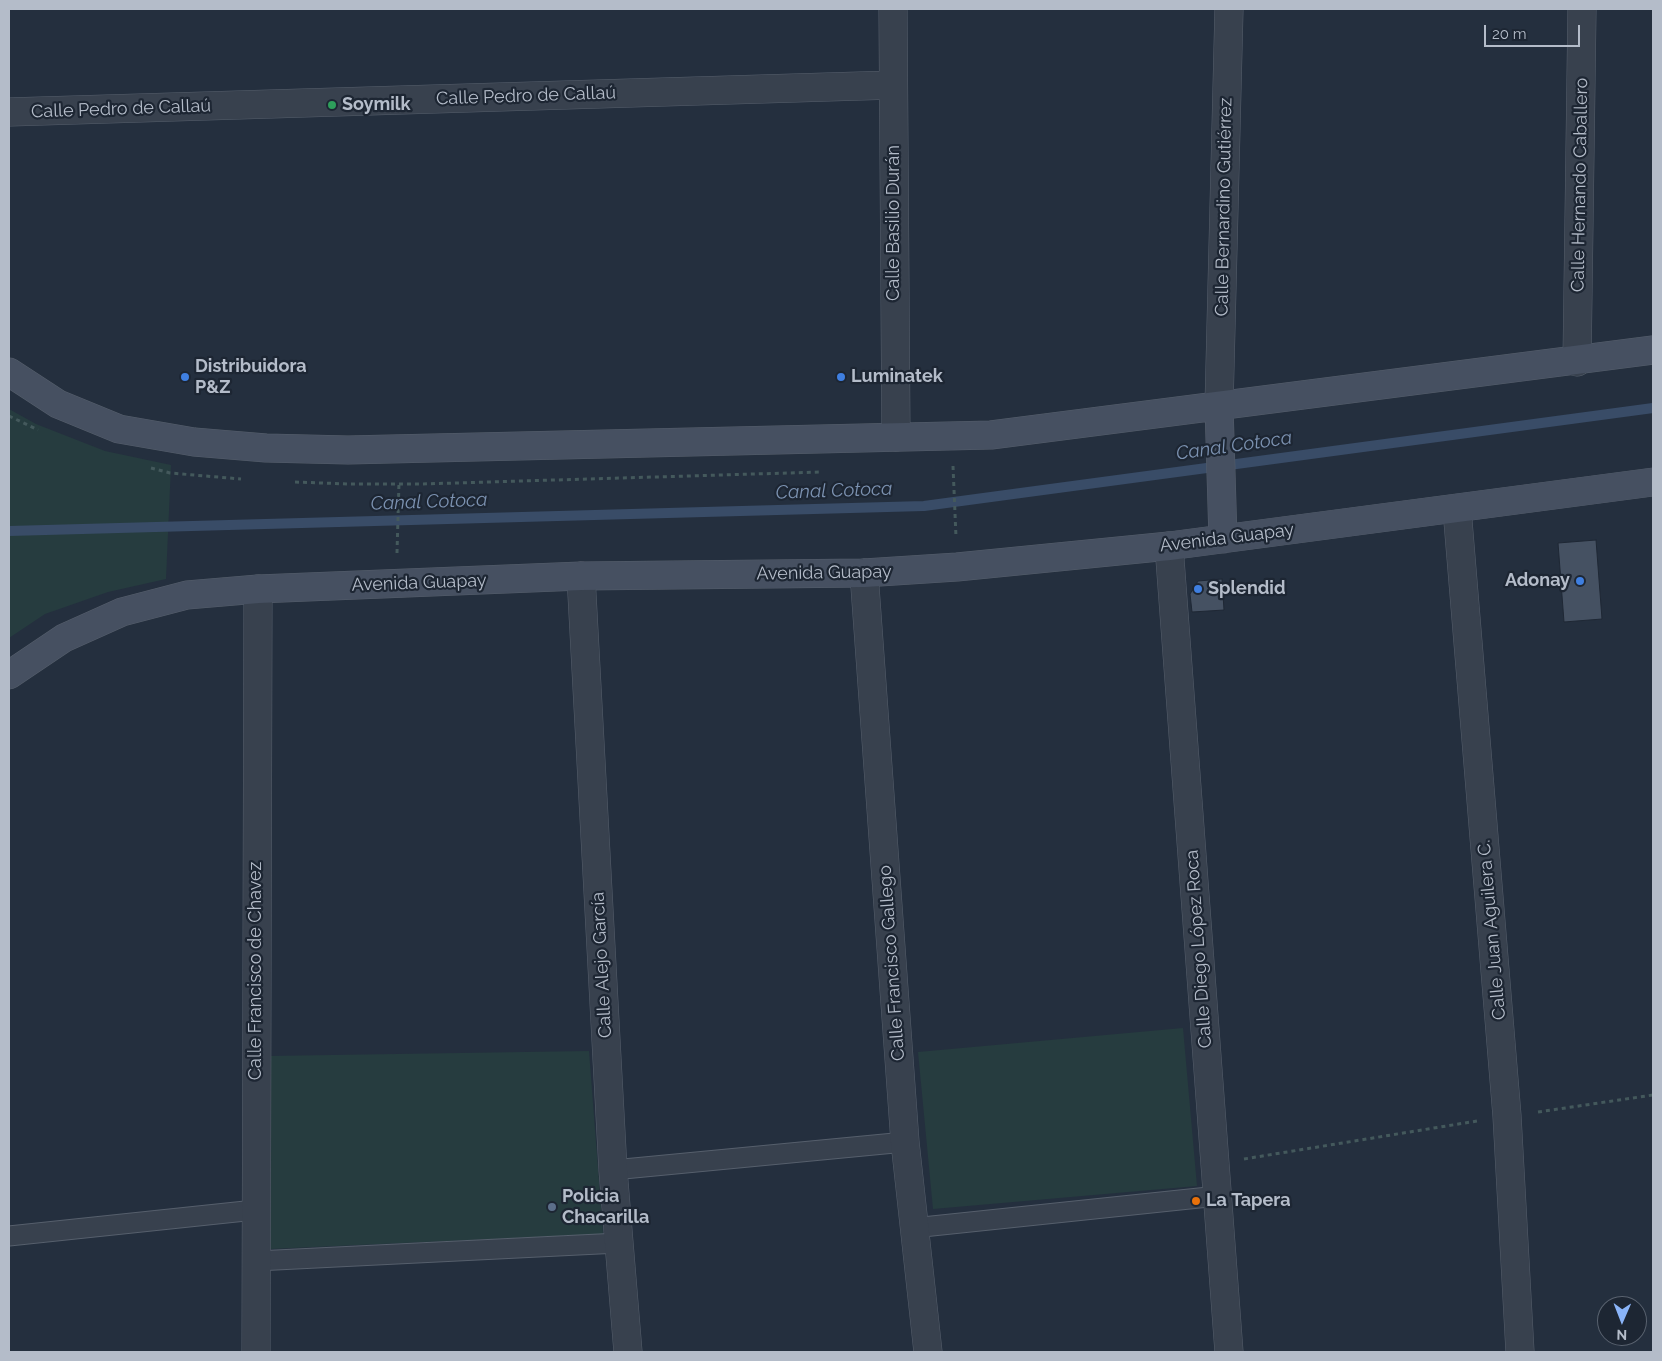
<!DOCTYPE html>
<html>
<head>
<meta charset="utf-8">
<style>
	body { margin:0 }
	#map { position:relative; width:1662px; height:1361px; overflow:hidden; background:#242f3e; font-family:Raleway,sans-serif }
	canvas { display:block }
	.frame { position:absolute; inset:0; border:10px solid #b4bcc9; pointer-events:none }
	.north { position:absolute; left:1597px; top:1296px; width:50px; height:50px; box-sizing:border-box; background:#1d2633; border:1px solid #59626f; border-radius:50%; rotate:181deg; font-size:14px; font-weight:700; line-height:20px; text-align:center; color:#b4bcc9 }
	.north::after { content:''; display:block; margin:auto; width:18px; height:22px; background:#8ab4f8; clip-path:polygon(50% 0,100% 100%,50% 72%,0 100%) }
	.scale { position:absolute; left:1484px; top:25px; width:96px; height:22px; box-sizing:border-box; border:2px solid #b4bcc9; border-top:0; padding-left:6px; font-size:15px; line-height:18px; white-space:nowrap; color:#b4bcc9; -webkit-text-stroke:4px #1d2633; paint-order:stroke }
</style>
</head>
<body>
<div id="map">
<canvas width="1662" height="1361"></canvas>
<div class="frame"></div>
<div class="north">N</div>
<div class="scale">20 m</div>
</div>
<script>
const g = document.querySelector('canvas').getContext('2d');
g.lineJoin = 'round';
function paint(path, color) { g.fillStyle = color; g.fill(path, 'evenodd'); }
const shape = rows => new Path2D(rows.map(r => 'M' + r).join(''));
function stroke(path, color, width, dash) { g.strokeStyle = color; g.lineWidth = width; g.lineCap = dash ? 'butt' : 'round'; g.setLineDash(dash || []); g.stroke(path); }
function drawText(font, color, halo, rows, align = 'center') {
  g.font = font + ' Raleway,sans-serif'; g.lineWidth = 4.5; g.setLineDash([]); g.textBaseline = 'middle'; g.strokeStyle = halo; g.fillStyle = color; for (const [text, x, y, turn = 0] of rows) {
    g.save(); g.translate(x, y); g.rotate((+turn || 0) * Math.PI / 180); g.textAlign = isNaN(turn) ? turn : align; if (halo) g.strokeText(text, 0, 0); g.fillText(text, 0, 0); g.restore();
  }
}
paint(shape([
	[9,409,36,424,105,451,171,465,166,579,108,592,45,614,9,638],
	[1183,1028,1197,1186,933,1209,918,1052],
	[589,1051,603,1234,270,1249,267,1056]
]), '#263c3f');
stroke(shape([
	[9,531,924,506,1653,408]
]), '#394c67', 10);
const building = shape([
	[1596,540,1602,619,1564,622,1558,543,1596,540],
	[1222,579,1224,610,1192,612,1190,594,1198,581,1222,579]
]);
paint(building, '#455162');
stroke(building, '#1f2835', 1);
const service = shape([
	[613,1170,905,1142],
	[913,1228,1218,1196],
	[9,1236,255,1210],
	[256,1261,619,1243]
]);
const minor = shape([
	[893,9,896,437],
	[9,112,893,85],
	[1577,362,1582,9],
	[1219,406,1229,9],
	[1457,509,1507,1116,1520,1352],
	[1169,546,1229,1352],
	[864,573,905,1142,928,1352],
	[581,576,613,1170,628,1352],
	[256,1352,258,589]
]);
const secondary = shape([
	[9,372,58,404,119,429,194,442,266,448,348,450,991,435,1653,350],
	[1219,406,1223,539],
	[9,675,64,638,122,612,187,595,258,589,581,576,864,573,957,567,1169,546,1653,482]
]);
stroke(service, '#565f6c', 21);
stroke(minor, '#565f6c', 29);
stroke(secondary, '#565f6c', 29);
stroke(shape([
	[9,416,38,430],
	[953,466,956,537],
	[151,468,170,473,241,479],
	[295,482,349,484,422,484,821,472],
	[397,553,399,482],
	[1538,1112,1653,1095],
	[1244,1159,1477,1121]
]), '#44595c', 3, [4, 4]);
stroke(service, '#38414e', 19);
stroke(minor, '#38414e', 28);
stroke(secondary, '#465061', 28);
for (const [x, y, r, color] of [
	[332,105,5,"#2e9e5b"],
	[185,377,5,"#3f7fe0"],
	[841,377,5,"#3f7fe0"],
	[1580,581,5,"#3f7fe0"],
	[1198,589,5,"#3f7fe0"],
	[1196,1201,5,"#e8710a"],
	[552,1207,5,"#5c6f8a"]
]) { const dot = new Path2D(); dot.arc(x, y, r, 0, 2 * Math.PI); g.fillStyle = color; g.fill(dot); stroke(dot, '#1d2633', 2); }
drawText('18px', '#b4bcc9', '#1d2633', [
	["Calle Pedro de Callaú",526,96,-2],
	["Calle Pedro de Callaú",121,109,-2],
	["Calle Hernando Caballero",1580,185,-89],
	["Calle Bernardino Gutiérrez",1224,207,-89],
	["Calle Basilio Durán",894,223,-90],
	["Avenida Guapay",1227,538,-7],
	["Avenida Guapay",824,573,-1],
	["Avenida Guapay",419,583,-2],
	["Calle Juan Aguilera C.",1492,930,-95],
	["Calle Diego López Roca",1199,949,-94],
	["Calle Francisco Gallego",892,963,-94],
	["Calle Alejo García",602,965,-93],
	["Calle Francisco de Chavez",256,971,-90]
]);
drawText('bold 18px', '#b4bcc9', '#1d2633', [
	["Soymilk",342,105],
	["Distribuidora",195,367],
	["P&Z",195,388],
	["Luminatek",851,377],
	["Adonay",1570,581,"right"],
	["Splendid",1208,589],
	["Policia",562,1197],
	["Chacarilla",562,1218],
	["La Tapera",1206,1201]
], 'left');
drawText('italic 19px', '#7c92b1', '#1d2633', [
	["Canal Cotoca",1234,446,-8],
	["Canal Cotoca",834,491,-2],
	["Canal Cotoca",429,502,-2]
]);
</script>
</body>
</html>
